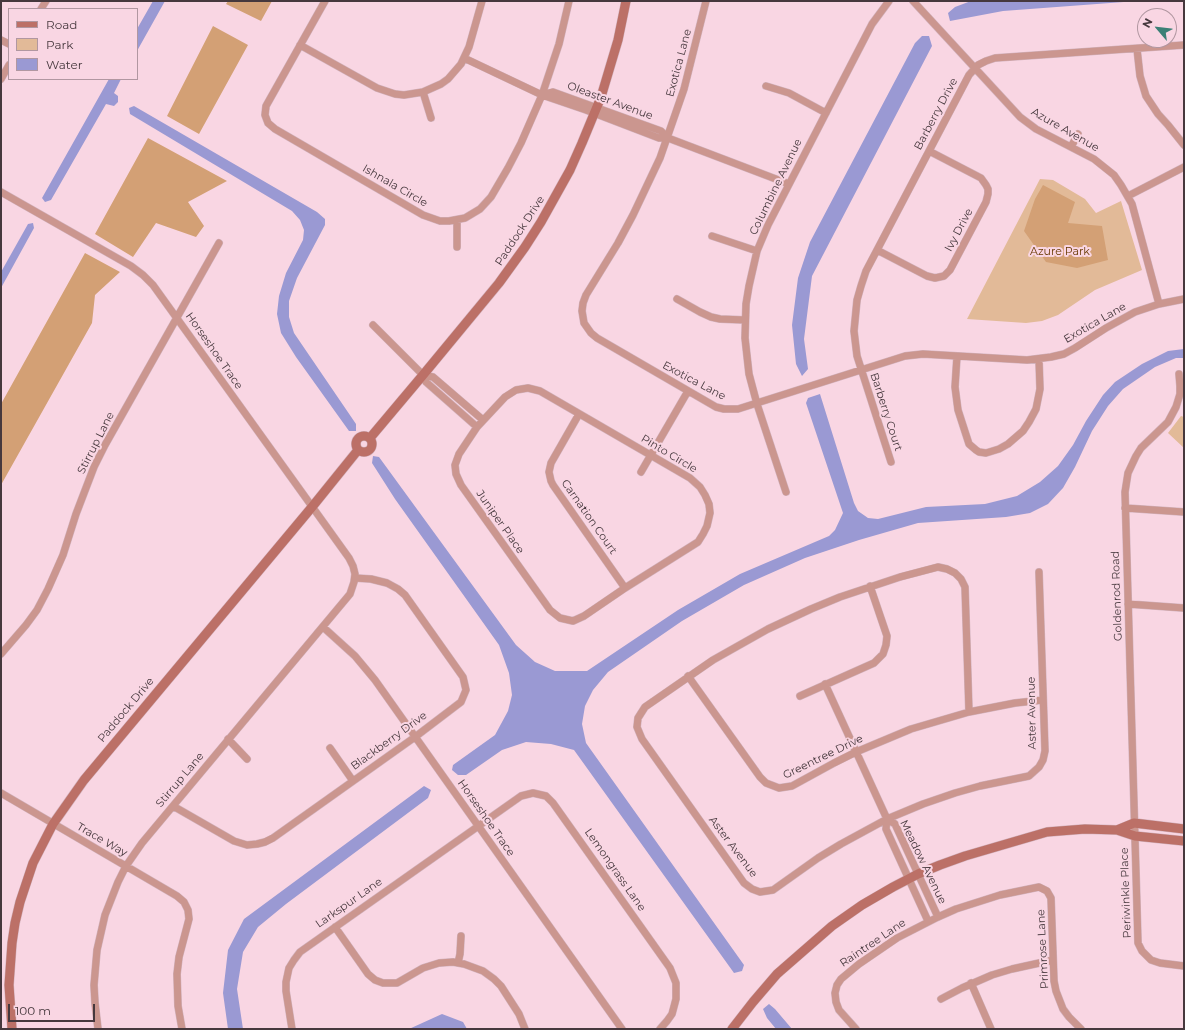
<!DOCTYPE html>
<html>
<head>
<meta charset="utf-8">
<style>
	body { margin:0 }
	#map { position:relative; width:1185px; height:1030px; overflow:hidden; background:#f9d6e3; font-family:Montserrat,sans-serif }
	canvas { display:block }
	.frame { position:absolute; inset:0; border:2px solid #46383d; pointer-events:none }
	.legend { position:absolute; left:8px; top:8px; width:130px; height:72px; box-sizing:border-box; background:#f9d6e3; border:1px solid #b197a1; margin:0; padding:5px 7px; list-style:none; font-size:12px; color:#46383d }
	.legend li { display:flex; align-items:center; gap:8px; height:20px }
	.legend b { width:20px; border:1px solid #b197a1 }
	.north { position:absolute; left:1137px; top:8px; width:40px; height:40px; box-sizing:border-box; background:#f9d6e3; border:1px solid #b197a1; border-radius:50%; rotate:298deg; font-size:11px; font-weight:700; line-height:16px; text-align:center; color:#46383d }
	.north::after { content:''; display:block; margin:auto; width:14px; height:18px; background:#3b8076; clip-path:polygon(50% 0,100% 100%,50% 72%,0 100%) }
	.scale { position:absolute; left:8px; top:1004px; width:87px; height:18px; box-sizing:border-box; border:2px solid #46383d; border-top:0; padding-left:5px; font-size:12px; line-height:14px; white-space:nowrap; color:#46383d; -webkit-text-stroke:3px #f9d6e3; paint-order:stroke }
</style>
</head>
<body>
<div id="map">
<canvas width="1185" height="1030"></canvas>
<div class="frame"></div>
<ul class="legend">
<li><b style="height:5px;background:#bc7067"></b>Road</li>
<li><b style="height:11px;background:#e2ba98"></b>Park</li>
<li><b style="height:11px;background:#9a99d3"></b>Water</li>
</ul>
<div class="north">N</div>
<div class="scale">100 m</div>
</div>
<script>
const g = document.querySelector('canvas').getContext('2d');
g.lineJoin = 'round';
function paint(path, color) { g.fillStyle = color; g.fill(path, 'evenodd'); }
const shape = rows => new Path2D(rows.map(r => 'M' + r).join(''));
function stroke(path, color, width, dash) { g.strokeStyle = color; g.lineWidth = width; g.lineCap = dash ? 'butt' : 'round'; g.setLineDash(dash || []); g.stroke(path); }
function drawText(font, color, halo, rows, align = 'center') {
  g.font = font + ' Montserrat,sans-serif'; g.lineWidth = 4; g.setLineDash([]); g.textBaseline = 'middle'; g.strokeStyle = halo; g.fillStyle = color; for (const [text, x, y, turn = 0] of rows) {
    g.save(); g.translate(x, y); g.rotate((+turn || 0) * Math.PI / 180); g.textAlign = isNaN(turn) ? turn : align; if (halo) g.strokeText(text, 0, 0); g.fillText(text, 0, 0); g.restore();
  }
}
paint(shape([
	[1040,179,1053,180,1085,199,1096,213,1121,201,1142,270,1095,290,1058,315,1042,321,1026,323,967,319],
	[1181,416,1184,417,1184,448,1168,433]
]), '#e2ba98');
paint(shape([
	[228,1,272,1,261,21,226,4],
	[213,26,248,45,199,134,167,116],
	[148,138,227,181,188,202,204,226,196,237,156,223,133,257,95,234],
	[1043,185,1075,202,1068,223,1102,226,1108,260,1077,268,1046,262,1024,231,1035,199],
	[85,253,120,272,95,295,92,323,1,485,1,404]
]), '#d3a075');
paint(shape([
	[153,1,165,1,137,51,137,29],
	[971,1,1137,1,1003,11,950,21,948,13,955,7],
	[922,36,929,36,932,46,812,276,804,339,808,369,802,376,796,364,792,325,798,278,810,242,915,43],
	[109,79,121,79,114,93,118,96,118,102,114,106,106,104,51,200,45,202,42,198],
	[134,106,317,212,325,219,325,225,297,278,289,301,289,317,294,333,356,424,356,431,349,431,296,357,281,333,277,314,279,296,286,273,303,240,304,230,300,220,292,211,130,114,129,108],
	[33,223,34,228,1,288,1,272,28,224],
	[1184,349,1184,358,1176,358,1155,367,1123,389,1108,406,1092,431,1075,467,1063,488,1048,504,1030,513,1006,517,918,523,859,540,805,558,744,585,682,621,608,672,593,690,585,706,582,724,586,743,744,965,742,971,734,973,574,750,551,744,526,742,502,750,466,775,458,775,452,770,453,765,495,735,508,711,512,695,509,673,499,645,395,499,372,463,373,456,379,457,516,645,535,662,555,671,587,671,678,610,740,574,829,536,835,530,843,513,806,403,808,398,820,394,854,503,858,511,868,518,878,519,926,507,985,504,1017,496,1040,482,1058,466,1073,445,1086,421,1103,395,1115,382,1142,364,1168,351],
	[424,786,431,790,428,798,286,904,258,927,243,952,237,989,243,1029,228,1029,223,993,228,950,244,919],
	[769,1004,775,1009,792,1029,776,1029,767,1018,763,1009],
	[442,1014,463,1022,467,1029,409,1029]
]), '#9a99d3');
const street = shape([
	[325,1,266,106,265,115,268,123,275,129,423,215,440,221,449,221,465,218,480,209,491,197,508,168,521,143,542,95,559,44,569,1],
	[706,1,684,89,660,158,633,215,618,243,586,295,583,303,582,311,584,323,591,333,597,338,716,407,724,409,738,409,905,356,923,354,1027,360,1051,357,1064,354,1075,348,1106,328,1135,312,1159,304,1184,299],
	[913,1,1020,117,1036,129,1094,159,1114,175,1121,185,1132,204,1159,304],
	[41,9,46,1],
	[1,40,9,44],
	[300,45,377,88,395,94,404,95,423,92,441,84,448,79,461,64,469,47,482,1],
	[1137,49,1140,76,1146,96,1158,114,1168,125,1184,145],
	[464,58,542,95,586,110,659,138,668,138,789,184],
	[1,79,9,65],
	[766,86,789,93,826,113],
	[423,92,431,118],
	[542,95,553,92,661,131,668,138],
	[1071,147,1078,134],
	[1,192,131,266,143,275,153,285,349,558,353,566,355,574,354,582,350,594,142,843,126,866,118,882,105,915,97,950,94,985,95,1003,98,1029],
	[1128,196,1184,167],
	[457,220,457,247],
	[712,236,757,251],
	[877,250,927,276,935,278,944,276,950,270,986,202,988,194,988,189,986,185,981,178,929,151],
	[677,299,700,312,711,317,720,319,745,320],
	[373,325,423,375,426,382,477,427],
	[957,356,955,387,958,410,969,444,976,450,979,452,986,453,999,449,1008,444,1023,431,1029,422,1036,409,1040,389,1039,360],
	[1179,374,1180,386,1180,394,1176,407,1168,422,1141,448,1136,456,1128,473,1125,492,1138,943,1142,951,1151,960,1160,963,1184,966],
	[423,375,433,377,483,420],
	[528,388,540,391,690,478,700,487,705,495,709,504,710,513,707,526,703,534,698,542,625,588,584,616,573,621,560,618,550,610,461,485,456,474,455,465,459,454,477,427,505,397,516,390,528,388],
	[579,414,551,463,549,472,551,481,553,485,625,588],
	[891,462,857,356,854,331,857,300,861,286,866,271,969,75,978,65,986,61,995,58,1184,45],
	[641,472,688,391],
	[786,492,757,404,749,374,745,338,746,304,749,286,757,251,768,225,872,24,889,1],
	[1125,508,1184,512],
	[1128,604,1184,608],
	[323,627,355,656,375,680,622,1029],
	[1,654,26,625,37,610,48,589,63,555,76,514,94,467,105,445,219,243],
	[688,676,760,777,766,783,779,788,792,786,834,763,856,752,911,729,969,712,1015,703,1043,700],
	[825,684,887,819],
	[800,696,874,663,883,654,886,645,887,636,870,586],
	[969,712,965,587,961,579,955,573,947,569,938,567,900,577,840,597,811,609,768,629,713,660,645,707,638,718,637,727,642,739,744,883,752,889,760,892,773,890,818,858,841,844,887,819,923,804,955,793,980,786,1029,776,1039,767,1043,760,1045,751,1039,572],
	[228,739,247,759],
	[330,748,353,781],
	[1,793,177,896,184,902,188,910,189,919,179,957,177,974,178,1006,182,1029],
	[173,806,234,841,247,845,257,844,265,842,273,838,415,737,461,702,466,690,463,677,405,595,398,589,387,583,371,579,355,578],
	[928,921,886,829,887,819,895,824,938,917],
	[335,927,368,974,375,980,383,983,397,983,423,968,439,963,453,962,464,964,483,971,494,979,501,986,519,1014,525,1029],
	[458,963,460,954,461,936],
	[971,983,991,1029],
	[941,999,962,988,992,975,1012,969,1053,960],
	[292,1029,286,991,286,982,289,968,294,960,300,952,521,796,533,793,546,796,553,803,670,968,676,983,676,999,672,1014,667,1021,660,1029],
	[856,1029,839,1010,836,1002,835,993,837,985,841,979,859,964,897,938,938,917,956,909,1000,895,1039,887,1047,891,1051,898,1054,981,1056,991,1063,1009,1069,1017,1081,1029]
]);
const secondary = shape([
	'356 444a8 8 0 1 1 16 0a8 8 0 1 1-16 0Z',
	[370,438,423,375,499,283,525,247,541,222,570,170,582,143,601,97,618,40,626,1],
	[1117,830,1134,823,1184,829],
	[12,1029,9,985,12,943,15,923,20,902,33,863,53,824,84,780,312,507,358,450],
	[732,1029,753,1002,777,974,832,926,862,905,893,887,918,874,940,865,965,856,1047,832,1085,829,1117,830,1135,836,1184,841]
]);
stroke(street, '#d2b3be', 8);
stroke(secondary, '#d2b3be', 10);
stroke(street, '#cb968f', 7);
stroke(secondary, '#bc7067', 9);
drawText('11px', '#46383d', '#f9d6e3', [
	["Exotica Lane",679,63,-75],
	["Oleaster Avenue",610,101,20],
	["Barberry Drive",936,114,-62],
	["Azure Avenue",1065,130,30],
	["Ishnala Circle",395,186,30],
	["Columbine Avenue",776,187,-64],
	["Ivy Drive",959,230,-62],
	["Paddock Drive",520,231,-57],
	["Exotica Lane",1095,323,-30],
	["Horseshoe Trace",214,351,55],
	["Exotica Lane",694,381,28],
	["Barberry Court",886,412,72],
	["Stirrup Lane",96,443,-63],
	["Pinto Circle",669,454,31],
	["Carnation Court",589,517,55],
	["Juniper Place",500,522,55],
	["Goldenrod Road",1117,596,-92],
	["Paddock Drive",126,710,-50],
	["Aster Avenue",1032,713,-91],
	["Blackberry Drive",389,741,-36],
	["Greentree Drive",823,757,-26],
	["Stirrup Lane",180,780,-50],
	["Horseshoe Trace",486,818,55],
	["Trace Way",102,840,30],
	["Aster Avenue",733,847,53],
	["Meadow Avenue",923,862,64],
	["Lemongrass Lane",615,870,55],
	["Periwinkle Place",1126,893,-92],
	["Larkspur Lane",349,903,-35],
	["Raintree Lane",873,943,-34],
	["Primrose Lane",1043,949,-93]
]);
drawText('11px', '#673800', '#f9d6e3', [
	["Azure Park",1060,252]
]);
</script>
</body>
</html>
